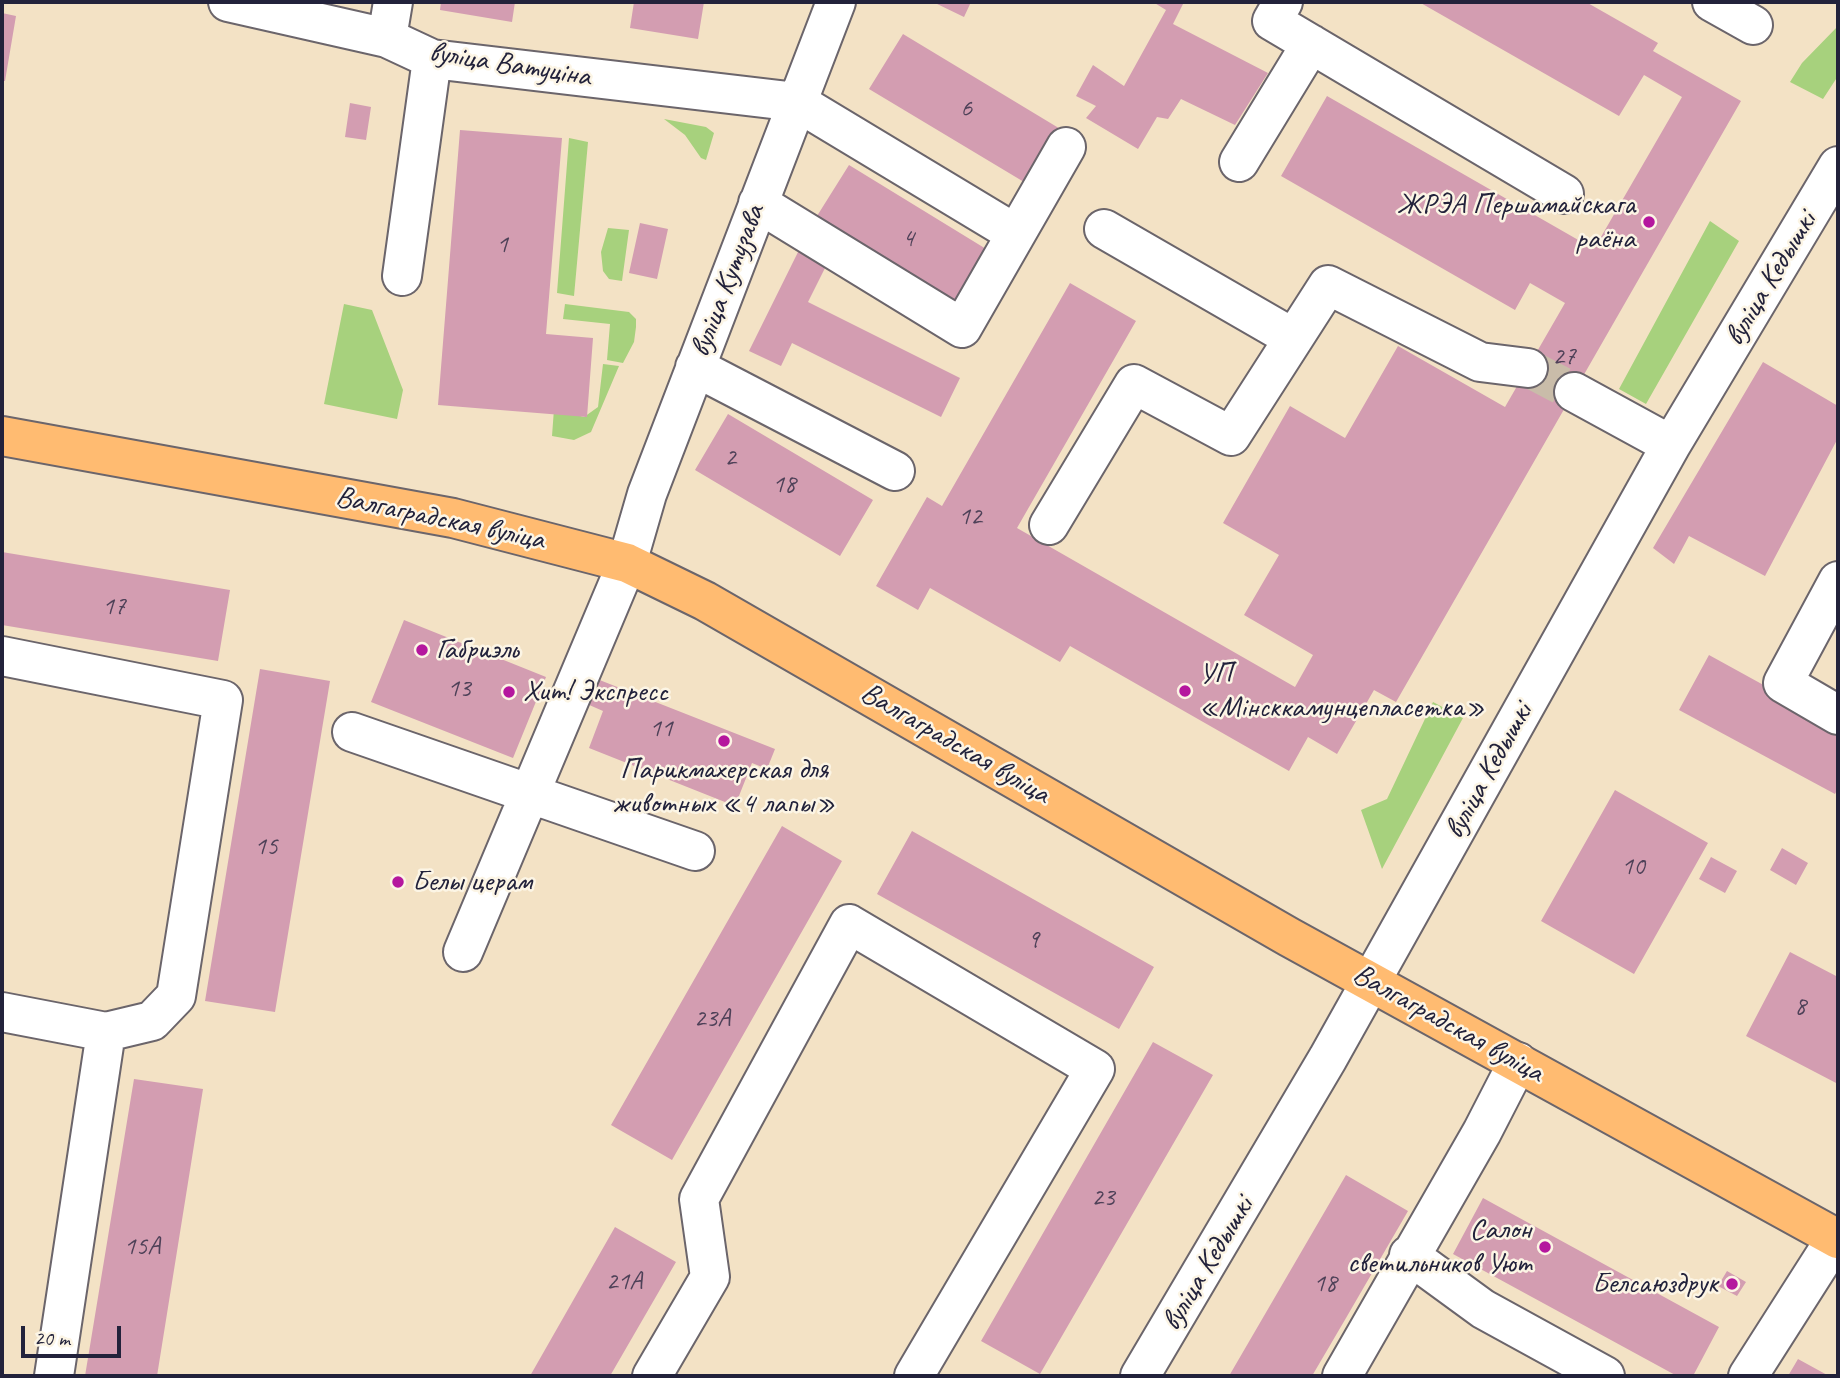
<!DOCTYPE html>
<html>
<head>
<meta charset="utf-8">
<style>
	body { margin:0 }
	#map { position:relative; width:1840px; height:1378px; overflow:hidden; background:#f3e2c5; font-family:Caveat,sans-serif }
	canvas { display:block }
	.frame { position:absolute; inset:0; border:4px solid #22223b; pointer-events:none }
	.scale { position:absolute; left:21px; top:1326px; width:100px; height:32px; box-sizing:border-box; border:4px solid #22223b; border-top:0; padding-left:9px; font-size:21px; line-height:24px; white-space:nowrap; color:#22223b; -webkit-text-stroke:5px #fcf5e5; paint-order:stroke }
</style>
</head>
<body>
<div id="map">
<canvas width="1840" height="1378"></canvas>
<div class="frame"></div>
<div class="scale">20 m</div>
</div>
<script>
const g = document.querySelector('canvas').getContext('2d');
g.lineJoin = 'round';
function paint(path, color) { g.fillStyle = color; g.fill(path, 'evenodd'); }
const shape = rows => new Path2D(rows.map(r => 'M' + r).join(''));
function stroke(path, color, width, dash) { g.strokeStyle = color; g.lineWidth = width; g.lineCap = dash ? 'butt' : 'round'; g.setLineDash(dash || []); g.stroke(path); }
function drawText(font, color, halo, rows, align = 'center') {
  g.font = font + ' Caveat,sans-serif'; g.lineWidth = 5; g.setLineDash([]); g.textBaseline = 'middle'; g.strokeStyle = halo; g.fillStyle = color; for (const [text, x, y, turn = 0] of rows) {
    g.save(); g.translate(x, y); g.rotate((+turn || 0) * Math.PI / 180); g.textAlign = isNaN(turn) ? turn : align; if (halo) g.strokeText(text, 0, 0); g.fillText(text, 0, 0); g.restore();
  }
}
paint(shape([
	[1838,26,1838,76,1823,99,1790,82,1802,63],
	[664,119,706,127,714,133,706,160,701,158,685,135],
	[569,138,588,142,574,296,557,293],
	[1710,221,1739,241,1646,404,1619,389],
	[608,228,629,230,622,281,609,279,603,271,601,252],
	[344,304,372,310,403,390,397,419,324,404],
	[565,304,629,312,636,319,636,327,634,342,623,363,607,360,610,324,563,319],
	[603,364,619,366,591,432,574,440,552,436,554,409,584,417,598,407],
	[1433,702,1463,718,1382,869,1361,810,1387,799]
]), '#a7d17d');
paint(shape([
	[441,2,515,2,512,22,440,10],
	[634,2,704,2,698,39,630,28],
	[933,2,971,2,964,17],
	[1153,2,1184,2,1173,24,1268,73,1235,125,1181,99,1168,119,1157,117,1138,149,1086,118,1096,106,1076,96,1093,65,1124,86,1166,10],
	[1419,2,1586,2,1658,43,1653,51,1741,101,1396,702,1374,690,1337,754,1308,737,1289,771,1070,646,1060,662,930,588,918,610,876,586,927,497,942,506,1070,283,1136,321,1017,528,1295,687,1313,655,1244,615,1279,555,1223,523,1290,406,1345,438,1398,346,1505,407,1565,303,1530,283,1515,310,1281,176,1327,96,1594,249,1682,97,1644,75,1619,116],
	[2,13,16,16,5,81,2,81],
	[903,34,1062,130,1029,185,869,89],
	[350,103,371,107,366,140,345,137],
	[460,130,562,138,546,334,593,338,587,417,438,405],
	[849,165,991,252,959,304,817,216],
	[640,223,668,229,657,279,629,273],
	[801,246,829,260,808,302,960,378,941,417,792,343,781,366,749,351],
	[1763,362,1838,406,1838,438,1765,576,1689,536,1674,564,1653,548],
	[728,414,873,500,840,556,695,470],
	[2,552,230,590,218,661,2,625],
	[404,620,546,677,513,758,371,702],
	[1709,655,1838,726,1838,788,1835,794,1679,710],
	[260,669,330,681,275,1012,205,1001],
	[597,679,775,749,767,769,752,763,735,806,589,748,603,711,587,704],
	[1615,790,1708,843,1634,974,1541,921],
	[782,826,842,861,672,1160,611,1125],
	[912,831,1154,967,1119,1029,877,894],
	[1782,848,1808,863,1796,885,1770,870],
	[1711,857,1737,871,1725,893,1699,879],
	[1790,952,1838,977,1838,1084,1746,1036],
	[1153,1042,1213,1075,1040,1374,981,1341],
	[134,1079,203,1089,157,1376,85,1376],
	[1346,1175,1408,1211,1346,1318,1312,1376,1229,1376],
	[1483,1198,1719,1327,1693,1376,1677,1376,1453,1254],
	[615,1227,676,1262,610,1376,530,1376],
	[1727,1271,1746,1282,1737,1296,1718,1286],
	[1798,1359,1829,1376,1788,1376]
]), '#d39db1');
stroke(shape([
	[1528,368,1574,392]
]), '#c9bca9', 38, [38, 19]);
const minor = shape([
	[228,2,387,38,432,59,797,102,1016,234],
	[1283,2,1272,21,1564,194],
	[1712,2,1753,25],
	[387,38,393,2],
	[1239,162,1311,44],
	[758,203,962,328,1066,147],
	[1104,229,1293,338],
	[402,276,432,59],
	[695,367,895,471],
	[1574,392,1671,445],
	[1049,525,1134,384,1231,436,1328,285,1480,362,1528,368],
	[1838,581,1783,683,1838,715],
	[2,656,223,700,176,996,152,1021,106,1032,54,1376],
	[352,732,695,851],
	[463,952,627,563,647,494,836,2],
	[2,1012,106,1032],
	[1409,1255,1483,1309,1605,1376],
	[652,1376,710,1277,699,1199,849,924,1095,1069,914,1376],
	[1140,1376,1328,1058,1671,445,1838,166],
	[1342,1376,1482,1132,1518,1062],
	[1748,1376,1836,1238]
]);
const major = shape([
	[2,436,453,518,627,563,705,601,1289,937,1838,1239]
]);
stroke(minor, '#6b656b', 42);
stroke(major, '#6b656b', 42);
stroke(minor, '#fff', 38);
stroke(major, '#ffbb71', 38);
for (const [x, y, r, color] of [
	[1649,222,7,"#b5179e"],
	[422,650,7,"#b5179e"],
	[1185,691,7,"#b5179e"],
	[509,692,7,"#b5179e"],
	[724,741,7,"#b5179e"],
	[398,882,7,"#b5179e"],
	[1545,1247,7,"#b5179e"],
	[1732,1284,7,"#b5179e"]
]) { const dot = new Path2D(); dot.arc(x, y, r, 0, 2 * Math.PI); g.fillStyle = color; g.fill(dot); stroke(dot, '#fcf5e5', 2.5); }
drawText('26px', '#4e4158', null, [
	["6",966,109],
	["4",908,239],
	["1",502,245],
	["27",1564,357],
	["2",730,458],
	["18",784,485],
	["12",970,517],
	["17",114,607],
	["13",459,689],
	["11",661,729],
	["15",266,847],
	["10",1633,867],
	["9",1033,940],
	["8",1800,1007],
	["23А",712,1019],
	["23",1103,1198],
	["15А",142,1247],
	["21А",624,1282],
	["18",1325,1284]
]);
drawText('30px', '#22223b', '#fcf5e5', [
	["вуліца Ватуціна",510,65,9],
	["вуліца Кедышкі",1771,279,-59],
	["вуліца Кутузава",728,281,-69],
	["Валгаградская вуліца",440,519,12],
	["Валгаградская вуліца",955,744,30],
	["вуліца Кедышкі",1489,771,-61],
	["Валгаградская вуліца",1448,1024,29],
	["вуліца Кедышкі",1208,1264,-59]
]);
drawText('30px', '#22223b', '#fcf5e5', [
	["ЖРЭА Першамайскага",1635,205,"right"],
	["раёна",1635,239,"right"],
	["Габриэль",436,650],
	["УП",1199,674],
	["«Мінсккамунцепласетка»",1199,708],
	["Хит! Экспресс",523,692],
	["Парикмахерская для",724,770,"center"],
	["животных «4 лапы»",724,804,"center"],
	["Белы церам",412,882],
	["Салон",1531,1230,"right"],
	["светильников Уют",1531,1264,"right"],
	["Белсаюздрук",1718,1284,"right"]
], 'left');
</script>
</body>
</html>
